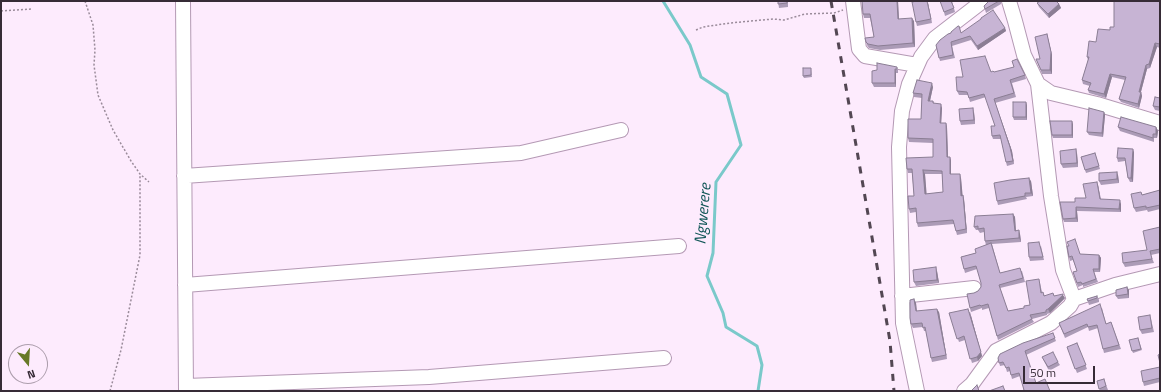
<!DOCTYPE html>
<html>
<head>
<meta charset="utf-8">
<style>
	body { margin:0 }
	#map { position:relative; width:1161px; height:392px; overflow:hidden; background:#fdebfd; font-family:"Titillium Web",sans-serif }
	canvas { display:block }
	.frame { position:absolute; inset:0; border:2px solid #362b36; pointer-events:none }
	.north { position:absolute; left:8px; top:344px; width:40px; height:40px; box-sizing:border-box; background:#fdebfd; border:1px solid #ad9ead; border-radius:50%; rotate:162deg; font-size:11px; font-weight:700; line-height:16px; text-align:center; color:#362b36 }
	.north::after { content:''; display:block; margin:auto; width:14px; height:18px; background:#687928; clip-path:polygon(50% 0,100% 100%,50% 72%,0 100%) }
	.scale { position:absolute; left:1023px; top:366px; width:72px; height:18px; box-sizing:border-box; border:2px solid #362b36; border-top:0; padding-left:5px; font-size:12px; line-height:14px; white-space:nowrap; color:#362b36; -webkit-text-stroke:3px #fdebfd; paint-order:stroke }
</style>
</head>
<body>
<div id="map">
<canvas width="1161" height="392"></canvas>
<div class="frame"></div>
<div class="north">N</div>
<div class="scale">50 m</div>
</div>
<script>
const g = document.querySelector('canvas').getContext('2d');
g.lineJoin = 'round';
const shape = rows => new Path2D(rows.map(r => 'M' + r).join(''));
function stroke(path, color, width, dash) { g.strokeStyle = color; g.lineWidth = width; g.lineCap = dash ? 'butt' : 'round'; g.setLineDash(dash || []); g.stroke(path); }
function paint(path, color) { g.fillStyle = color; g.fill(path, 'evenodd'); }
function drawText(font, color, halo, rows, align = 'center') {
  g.font = font + ' "Titillium Web",sans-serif'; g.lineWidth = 3.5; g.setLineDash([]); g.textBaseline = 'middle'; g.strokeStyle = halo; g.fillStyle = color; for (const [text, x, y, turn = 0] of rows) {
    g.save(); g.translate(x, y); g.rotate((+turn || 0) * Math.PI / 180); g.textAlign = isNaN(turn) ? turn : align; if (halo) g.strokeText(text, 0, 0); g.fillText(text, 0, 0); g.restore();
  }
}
stroke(shape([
	[663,1,690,45,701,77,727,94,741,145,716,182,713,253,707,276,723,313,726,327,757,346,762,365,758,391]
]), '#7ac9ca', 3);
const minor = shape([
	[183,1,186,391],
	[853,1,859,49,865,56,917,65],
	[1038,84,1051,93,1097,104,1160,123],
	[184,176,521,153,621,130],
	[185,285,679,246],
	[902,296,974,288],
	[1074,299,1115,285,1160,274],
	[186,386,429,377,664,358],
	[917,391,903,323,899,147,902,111,909,84,921,57,935,38,983,1],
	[964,391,972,384,996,351,1051,323,1070,306,1074,299,1063,270,1051,196,1038,84,1024,55,1015,21,1009,1]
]);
stroke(minor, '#b499b4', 16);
stroke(shape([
	[85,1,93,25,95,50,94,65,98,95,113,130,131,161,140,174,149,182],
	[1,11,32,9],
	[696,30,703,27,730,23,773,19,784,20,805,14,834,13,843,10],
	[110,391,121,350,140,255,140,174]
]), '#9a8b9a', 1.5, [2, 2]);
stroke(minor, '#fff', 14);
stroke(shape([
	[831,1,890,341,894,391]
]), '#534753', 3, [7, 7]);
paint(shape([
	[778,1,788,1,788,7,779,8],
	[862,1,898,1,899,19,914,21,915,47,880,50,869,48,867,45,866,42,874,37,870,18,864,18,863,14],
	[952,1,955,12,945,16,944,12],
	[989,1,1001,1,1001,4,986,13,984,6],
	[1160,1,1160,48,1157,47,1150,68,1147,69,1141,92,1142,96,1139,108,1121,102,1119,99,1125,80,1112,77,1106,98,1089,93,1088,90,1090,86,1083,84,1082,80,1088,60,1087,57,1096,42,1110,30],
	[928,3,932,23,917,26,916,22],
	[1037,3,1059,4,1061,8,1049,18,1039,7],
	[1005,28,1006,31,978,50,971,40,952,46,955,58,940,61,936,45,961,33],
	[1047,34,1052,55,1052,74,1042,74,1036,59,1040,59],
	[897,67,898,70,898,73,896,73,896,87,874,87,872,83,877,70],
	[811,68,812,77,804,78,803,76],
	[991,72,1025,75,1026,79,1012,83,1016,97,995,103,1012,151,1014,164,1007,166,1006,162,1001,139,993,139,992,136,995,126,986,97,970,102,968,95,959,95,957,91,963,77],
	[933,87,930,101,933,101,934,103,942,108,941,123,946,123,947,127,948,157,950,157,951,161,951,174,961,178,962,196,963,195,964,199,967,233,957,235,954,224,918,227,917,223,916,212,910,213,909,209,914,196,912,173,908,173,907,169,933,157,933,143,909,142,908,138,921,119,922,98,914,97,913,93],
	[925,174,942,174,943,192,926,194],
	[1160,98,1160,111,1155,110,1153,106],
	[1026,102,1027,106,1027,120,1014,120,1013,117],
	[974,112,975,124,961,125,960,121],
	[1104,112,1105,115,1103,137,1089,135,1087,132],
	[1072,121,1073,125,1073,138,1053,138,1052,135],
	[1118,127,1156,127,1158,131,1157,138,1154,138,1154,142,1120,131],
	[1134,152,1133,182,1130,182,1128,178,1125,161,1118,162,1117,158],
	[1077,153,1078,167,1063,168,1061,164],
	[1095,153,1100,169,1086,173,1081,157],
	[1118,175,1119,183,1101,185,1099,181],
	[1031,181,1033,196,1026,197,1027,199,998,205,997,201],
	[1098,185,1101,199,1121,204,1121,212,1077,211,1078,222,1064,222,1063,219,1075,202,1086,198],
	[1160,190,1160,209,1148,212,1147,210,1136,212,1134,208,1141,192,1142,195],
	[1013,214,1015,217,1016,231,1020,234,1021,242,992,244,1000,273,1022,271,1025,282,1000,288,1008,311,1024,308,1030,305,1040,283,1042,292,1045,296,1065,298,1050,313,1047,314,1047,315,1032,319,1034,322,998,340,989,308,982,310,982,308,971,312,970,308,974,293,978,291,981,287,981,283,977,269,965,273,961,257,976,253,986,245,985,241,984,232,980,233,978,230,976,230,974,227],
	[1160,227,1160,253,1151,255,1154,263,1125,267,1123,263,1147,250],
	[1041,246,1044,260,1030,261,1029,257],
	[1080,254,1099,255,1101,258,1100,272,1094,272,1098,282,1083,287,1083,285,1078,287,1073,272,1077,271,1073,260,1070,261,1069,257],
	[937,271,939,283,916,286,914,282],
	[1127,287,1129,290,1129,298,1118,299,1116,296],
	[1097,296,1099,300,1099,302,1089,305,1087,299],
	[914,299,916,303,917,311,939,312,947,359,932,362,931,358,926,331,924,331,923,327,913,328,911,324],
	[1102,308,1106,324,1111,322,1121,349,1104,353,1098,328,1089,331,1088,327,1065,338,1059,323],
	[970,312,982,356,978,361,972,363,965,340,959,342,949,313],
	[1151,319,1154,332,1142,334,1140,330],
	[1053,333,1056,341,1026,355,1024,390,1020,376,1012,379,1010,371,1007,372,1005,365,1000,366,998,358],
	[1138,338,1142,350,1133,353,1129,340],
	[1077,343,1087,369,1077,373,1067,347],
	[1042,357,1058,362,1060,365,1049,371],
	[1160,367,1160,382,1144,386,1143,382],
	[1104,379,1108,390,1105,391,1100,391,1097,381]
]), '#ab9bb6');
paint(shape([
	[897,1,898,1,899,23,898,19],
	[927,1,928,3,932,23,931,19],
	[1059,4,1061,8,1049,18,1048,14],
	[912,18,914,21,915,47,913,43],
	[1005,28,1006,31,978,50,977,46],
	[1047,34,1052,55,1052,74,1050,70],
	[1155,43,1157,47,1150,68,1149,64],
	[1146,65,1147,69,1140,95,1139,92],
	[895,69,896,73,896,87,895,83],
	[1110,74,1112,77,1106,98,1104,94],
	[932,83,933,87,929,105,928,101],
	[1141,92,1142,96,1139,108,1138,104],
	[994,99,1012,151,1014,164,1013,161],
	[1026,102,1027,106,1027,120,1026,117],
	[941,104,942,108,941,127,940,123],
	[973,108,974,112,975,124,974,120],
	[1104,112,1105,115,1103,137,1102,133],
	[1072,121,1073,125,1073,138,1072,135],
	[946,123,947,127,948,161,947,157],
	[1156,127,1158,131,1157,138,1156,134],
	[1076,149,1077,153,1078,167,1077,163],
	[1133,149,1134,152,1133,182,1131,178],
	[950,157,951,161,951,178,950,174],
	[923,170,925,174,927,198,925,194],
	[1117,172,1118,175,1119,183,1117,179],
	[960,174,961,178,963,199,961,196],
	[1029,178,1031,181,1033,196,1031,193],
	[1097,182,1098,185,1101,203,1100,199],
	[963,195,964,199,967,233,966,229],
	[1120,200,1121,204,1121,212,1119,209],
	[1076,207,1077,211,1078,222,1076,218],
	[1013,214,1015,217,1016,234,1015,231],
	[1019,230,1020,234,1021,242,1019,238],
	[1099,255,1101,258,1100,272,1099,269],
	[936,267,937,271,939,283,937,280],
	[1127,287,1129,290,1129,298,1128,294],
	[1063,295,1065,298,1050,313,1048,309],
	[914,299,916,303,917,315,916,311],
	[937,309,939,312,947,359,946,355],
	[970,312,982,356,978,361,977,357]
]), '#8b7e94');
const building = shape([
	[778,1,787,1,787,3,778,4,778,1],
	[862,1,897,1,898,19,912,18,913,43,878,46,868,44,866,42,865,38,874,37,870,14,863,14,862,1],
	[917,1,927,1,931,19,916,22,912,2,917,1],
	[940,1,951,1,954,8,944,12,940,1],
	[989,1,999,1,985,9,984,6,989,1],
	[1040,1,1056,1,1059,4,1048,14,1037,3,1040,1],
	[1114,1,1160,1,1160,44,1155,43,1149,64,1146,65,1139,92,1141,92,1138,104,1119,99,1126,77,1110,74,1104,94,1088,90,1091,83,1082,80,1089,57,1087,57,1089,41,1096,42,1098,29,1110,30,1110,27,1114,27,1114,1],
	[993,10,1005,28,977,46,970,36,951,42,953,55,939,58,936,45,940,40,948,34,951,33,951,32,958,26,959,26,961,33,981,19,981,18,993,10],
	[1047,34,1051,52,1050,70,1041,70,1036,59,1040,59,1035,37,1047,34],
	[985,56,991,72,993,71,994,72,1014,67,1012,61,1017,59,1025,75,1010,80,1014,93,994,99,1010,147,1013,161,1006,162,1000,135,992,136,991,126,995,126,984,94,969,98,967,92,957,91,956,77,963,77,960,60,985,56],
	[877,63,897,67,897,69,895,69,895,83,872,83,872,71,877,70,877,63],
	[803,68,811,68,811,75,803,76,803,68],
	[917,80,932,83,928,101,933,101,933,103,941,104,940,123,946,123,947,157,950,157,950,174,960,174,961,196,963,195,966,229,956,231,953,220,917,223,916,208,909,209,908,196,914,196,912,169,907,169,906,158,933,157,933,139,908,138,908,119,921,119,922,94,913,93,917,80],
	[923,170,942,171,943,192,925,194,923,170],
	[1155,97,1160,98,1160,107,1153,106,1155,97],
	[1013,102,1026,102,1026,117,1013,117,1013,102],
	[973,108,974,120,960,121,959,109,973,108],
	[1089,108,1104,112,1102,133,1087,132,1089,108],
	[1121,117,1156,127,1156,134,1153,134,1153,138,1118,127,1121,117],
	[1050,121,1072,121,1072,135,1052,135,1050,121],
	[1118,148,1133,149,1131,178,1128,178,1125,158,1117,158,1118,148],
	[1076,149,1077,163,1061,164,1060,151,1076,149],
	[1095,153,1099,166,1085,170,1081,157,1095,153],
	[1117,172,1117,179,1099,181,1099,173,1117,172],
	[1029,178,1031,193,1025,193,1025,196,997,201,994,183,1010,180,1029,178],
	[1097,182,1100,199,1120,200,1119,209,1076,207,1076,218,1063,219,1060,202,1075,202,1075,198,1086,198,1083,184,1097,182],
	[1160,190,1160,205,1146,208,1146,206,1134,208,1131,194,1141,192,1142,195,1160,190],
	[1013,214,1015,231,1019,230,1019,238,985,241,984,228,978,229,978,226,974,227,975,216,1013,214],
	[1160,227,1160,249,1150,251,1152,259,1123,263,1122,253,1147,250,1143,231,1160,227],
	[1075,239,1080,254,1099,255,1099,269,1093,269,1096,279,1082,284,1081,282,1077,283,1073,272,1077,271,1072,256,1069,257,1067,246,1069,246,1067,242,1075,239],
	[1039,242,1043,257,1029,257,1028,243,1039,242],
	[991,243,1000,273,1020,268,1023,278,999,285,1008,311,1024,308,1024,306,1030,305,1026,281,1039,279,1041,293,1043,292,1044,296,1053,293,1054,296,1063,294,1063,295,1048,309,1046,310,1046,312,1030,315,1032,319,997,336,988,304,981,306,980,305,970,308,967,294,974,293,978,291,981,287,981,283,976,266,964,269,961,257,976,253,975,249,991,243],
	[936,267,937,280,914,282,913,270,936,267],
	[1127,287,1128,294,1116,296,1116,290,1127,287],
	[1097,296,1097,298,1088,301,1087,299,1097,296],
	[914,299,916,311,937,309,946,355,931,358,925,327,923,328,922,323,911,324,910,318,910,300,914,299],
	[1100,304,1106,324,1111,322,1119,345,1103,349,1097,325,1088,327,1087,324,1064,334,1059,323,1100,304],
	[968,309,981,352,977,357,970,359,964,336,957,339,949,313,968,309],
	[1150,315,1152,328,1140,330,1138,317,1150,315],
	[1053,333,1055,338,1025,351,1036,383,1045,379,1050,391,1021,391,1024,390,1019,373,1011,375,1009,367,1006,368,1003,362,999,363,998,358,1000,354,1023,343,1053,333],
	[1138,338,1141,349,1132,351,1129,340,1138,338],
	[1077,343,1086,365,1075,369,1067,347,1077,343],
	[1053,352,1058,362,1048,367,1042,357,1053,352],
	[1160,354,1160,363,1158,355,1160,354],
	[1160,367,1160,378,1143,382,1141,371,1160,367],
	[1104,379,1106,386,1099,389,1097,381,1104,379],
	[977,385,979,391,971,391,977,385],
	[1003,386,1005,391,989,391,1003,386]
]);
paint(building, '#c7b4d4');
stroke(building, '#8b7e94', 1);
drawText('italic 16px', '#125758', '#fdebfd', [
	["Ngwerere",704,214,-85]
]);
</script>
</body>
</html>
